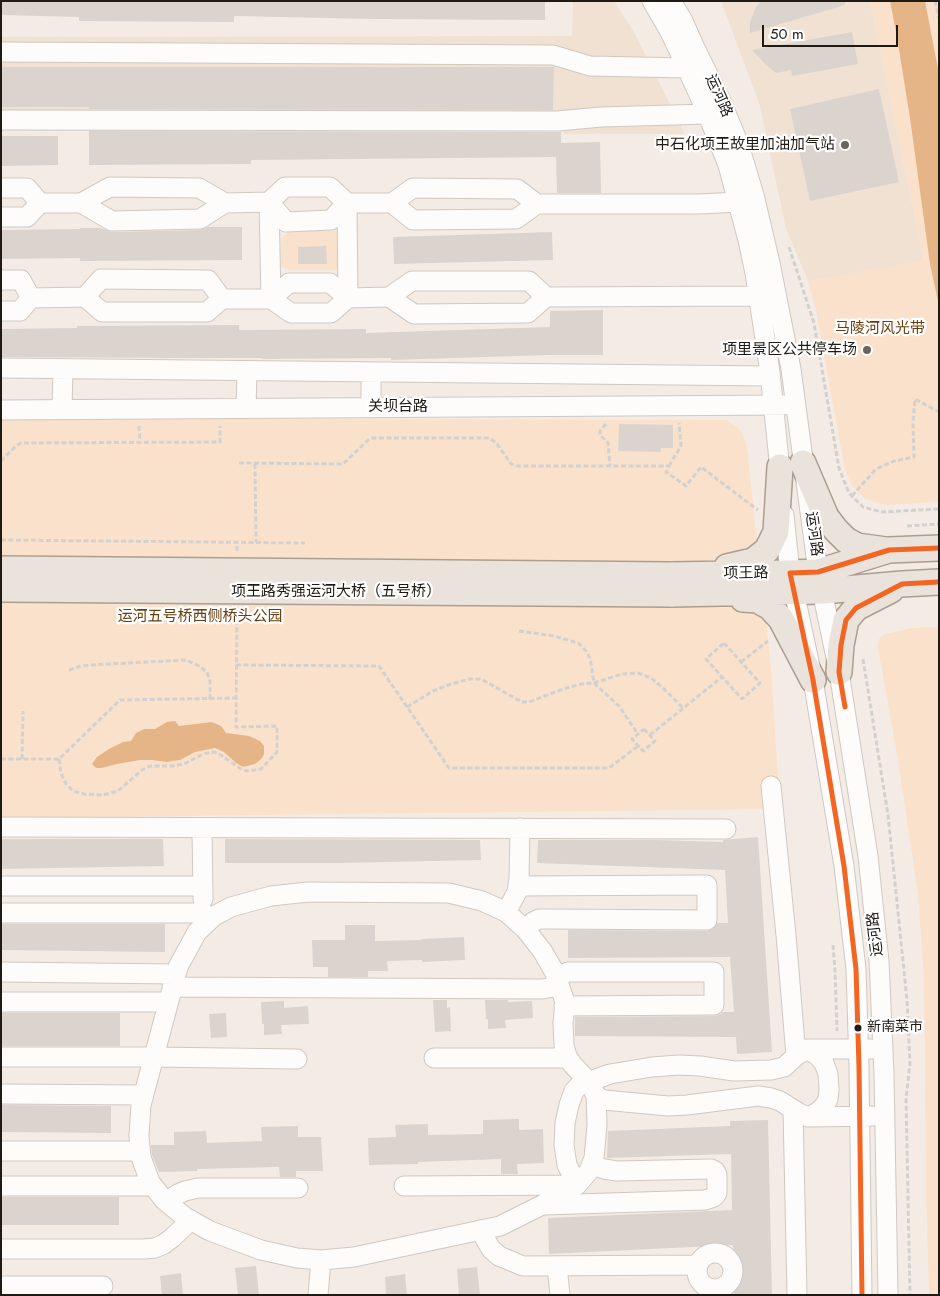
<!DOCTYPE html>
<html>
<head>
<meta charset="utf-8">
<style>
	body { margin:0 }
	#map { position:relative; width:940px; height:1296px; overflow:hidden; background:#f4ece4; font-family:Jost,sans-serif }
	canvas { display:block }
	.frame { position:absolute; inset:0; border:2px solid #201a15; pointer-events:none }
	.scale { position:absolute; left:762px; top:25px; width:136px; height:22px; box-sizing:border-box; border:2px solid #201a15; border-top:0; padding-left:6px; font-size:15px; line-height:18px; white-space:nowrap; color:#201a15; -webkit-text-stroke:4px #fff; paint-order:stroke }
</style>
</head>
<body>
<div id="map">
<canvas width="940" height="1296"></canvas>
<div class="frame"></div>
<div class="scale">50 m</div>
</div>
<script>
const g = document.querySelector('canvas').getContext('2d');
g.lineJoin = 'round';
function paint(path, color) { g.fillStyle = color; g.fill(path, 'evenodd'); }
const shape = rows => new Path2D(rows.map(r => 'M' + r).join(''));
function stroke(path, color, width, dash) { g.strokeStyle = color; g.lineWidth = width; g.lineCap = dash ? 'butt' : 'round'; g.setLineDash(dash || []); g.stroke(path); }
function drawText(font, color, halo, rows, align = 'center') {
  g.font = font + ' Jost,"Noto Sans SC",sans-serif'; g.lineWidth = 4.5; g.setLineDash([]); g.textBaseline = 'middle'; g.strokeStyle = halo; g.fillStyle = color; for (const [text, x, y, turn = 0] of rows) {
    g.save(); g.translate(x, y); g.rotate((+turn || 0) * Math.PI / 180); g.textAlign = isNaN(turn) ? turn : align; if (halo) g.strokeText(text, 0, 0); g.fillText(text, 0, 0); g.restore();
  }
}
paint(shape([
	[573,1,614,1,634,32,685,134,564,134,564,128,1,127,1,37,572,36],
	[721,1,870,1,924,261,808,281,786,229,760,106]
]), '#f1e1d3');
paint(shape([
	[870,1,939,1,939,502,886,505,874,502,864,498,852,485,845,470,816,311,808,281,924,260],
	[291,231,336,231,341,232,340,267,338,269,334,270,290,270,284,268,281,265,281,238],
	[1,418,726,420,737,427,743,435,747,448,771,667,780,809,1,818],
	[939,627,939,1295,929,1295,926,1190,924,977,918,894,898,760,878,648,879,639,885,634,912,628]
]), '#fae1cb');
paint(shape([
	[890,1,925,1,939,74,939,306,930,264,910,118,897,37],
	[175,721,179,726,212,722,221,726,226,733,249,736,260,741,264,746,264,754,262,758,255,764,243,767,236,763,224,752,215,748,195,752,180,760,172,761,167,762,153,760,140,760,117,764,101,768,96,768,92,764,97,757,109,749,123,742,131,741,136,733,144,729,155,729,167,722]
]), '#e5b588');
paint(shape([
	[1,1,545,1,545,20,372,19,234,16,234,22,79,21,79,17,1,15],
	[761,1,845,1,845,5,750,33,750,22,756,7],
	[852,32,858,64,792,76,791,70,776,73,766,65,752,50],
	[1,67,554,67,553,110,89,109,89,107,1,107],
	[879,89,899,182,810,201,790,109],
	[89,131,561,132,561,143,600,142,601,193,557,193,556,157,251,160,251,164,89,165],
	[1,136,58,136,58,165,1,166],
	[208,227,242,227,242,260,80,261,80,258,1,259,1,230,80,229,80,228,101,228,112,232,200,230],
	[552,232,553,260,394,264,393,237],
	[326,246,327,264,298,264,298,247],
	[603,310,603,355,550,355,391,360,391,358,262,359,262,358,168,358,1,357,1,329,77,328,77,326,239,325,239,330,366,329,366,333,550,327,550,311],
	[619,424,673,425,673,448,661,448,661,452,618,451],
	[758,837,772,1052,737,1054,736,1037,575,1036,575,1017,714,1016,719,1015,723,1012,734,1012,730,957,568,958,568,930,707,931,713,929,717,923,728,923,725,870,537,863,538,840,657,840,723,842,723,840],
	[1,839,163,839,164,866,1,869],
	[225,839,480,840,481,860,341,863,225,863],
	[1,924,165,924,165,952,1,950],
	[345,925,375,925,375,941,421,940,421,939,464,937,465,960,422,962,422,960,387,961,388,971,368,971,368,977,328,977,328,967,313,967,312,940,345,940],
	[433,1000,447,1000,447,1008,450,1007,451,1031,435,1032],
	[485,1000,508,1000,508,1002,532,1001,533,1018,505,1020,506,1028,488,1029,488,1019,486,1019],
	[284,1001,284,1008,308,1006,309,1024,281,1025,282,1034,264,1035,264,1024,262,1024,261,1002],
	[1,1013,120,1013,120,1046,1,1046],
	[226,1013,227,1037,211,1038,209,1014],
	[1,1105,111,1106,111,1133,1,1132],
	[519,1119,519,1130,543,1129,544,1163,517,1164,518,1174,501,1174,501,1159,418,1162,418,1164,369,1165,368,1138,396,1137,395,1125,428,1124,428,1135,483,1134,483,1120],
	[768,1120,772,1295,734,1295,733,1245,549,1254,548,1218,732,1210,731,1154,607,1158,608,1131,730,1126,730,1121],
	[298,1126,298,1137,321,1137,323,1171,296,1171,296,1177,280,1177,279,1167,197,1169,197,1171,159,1172,152,1155,151,1145,174,1145,174,1132,206,1131,207,1143,262,1141,261,1127],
	[1,1197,119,1197,119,1225,1,1225],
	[256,1266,259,1295,238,1295,235,1268],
	[477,1267,480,1295,459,1295,457,1269],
	[181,1273,183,1295,162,1295,160,1276],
	[405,1274,407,1295,386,1295,385,1277]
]), '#dbd4ce');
const minor = shape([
	[652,1,669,30,680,53,705,108,728,165,748,240,755,273,770,372,781,480],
	[671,1,683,21,695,48,720,99,738,142,754,195,770,263,791,369,818,572,839,672,868,856,879,961,884,1074,888,1295],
	[1,52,553,55,590,66,687,68,697,65],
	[1,120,558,121,601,117,708,114,718,110],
	[1,188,27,188,40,203,81,203,112,221,200,219,225,203,269,202,286,222,331,220,347,203,392,203,413,220,516,219,537,204,699,204,738,202,749,197],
	[81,203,110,187,199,188,225,203],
	[392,203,413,188,517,189,537,204],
	[1,217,27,217,40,203],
	[1,280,21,280,31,298],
	[85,297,101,279,208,280,222,299],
	[389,297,412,281,529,281,546,297],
	[31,298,85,297,102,312,207,312,222,299,271,299,291,313,331,313,348,298,389,297,414,314,528,313,546,297,758,296,769,293],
	[271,299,269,202,285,187,330,187,347,203,348,298],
	[271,299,289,283,330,283,348,298],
	[1,311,20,311,31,298],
	[1,368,770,376],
	[371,407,371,372],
	[246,408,247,371],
	[62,409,63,369],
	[1,410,784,405],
	[784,515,790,573,813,680,844,866,856,969,859,1067,862,1295],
	[771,786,786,935,796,1056],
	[1,827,726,829],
	[202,828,203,899],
	[1,886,203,886],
	[518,886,707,885,707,920,546,919,539,919,533,922,526,930],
	[506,912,517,892,519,879,520,828],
	[1,913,204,913],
	[1,972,176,974],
	[556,977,568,972,714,972,714,1005,564,1006],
	[172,987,542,989,559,986],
	[1,1002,168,1002],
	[807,1049,818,1056,824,1063,828,1074,829,1090,828,1099,825,1105,818,1112,808,1117],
	[871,1049,807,1049,796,1056,784,1067,771,1070,734,1071,700,1066,679,1065,652,1067,610,1074,596,1079,590,1083,596,1096,604,1100,668,1106,687,1105,758,1096,771,1098,780,1101,799,1113,808,1117,872,1116],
	[1,1057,154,1057,297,1059],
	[434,1058,568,1058],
	[590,1083,572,1064,567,1056,564,1045,563,1023,565,1002,555,973,543,952,526,930,506,912,482,901,449,893,308,892,271,896,231,907,214,916,197,932,178,967,141,1105,139,1136,141,1157,150,1182,164,1200,185,1217,210,1231,261,1250,297,1258,321,1260,354,1257,500,1226,542,1205,577,1185,589,1171,594,1158,597,1125,596,1096],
	[1,1094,144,1095],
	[793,1109,797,1295],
	[1,1151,140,1151],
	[1,1186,153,1186],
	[404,1186,577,1185,567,1165,564,1145,565,1123,569,1105,574,1091,586,1078],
	[167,1201,178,1194,185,1191,198,1188,298,1188],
	[544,1205,705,1200,714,1197,717,1193,717,1175,715,1171,711,1169,617,1171,604,1169,591,1165],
	[480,1230,491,1249,499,1256,523,1266,698,1265],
	[1,1249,144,1249,155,1248,164,1244,172,1238,191,1220],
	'697 1271a18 18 0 1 1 36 0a18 18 0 1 1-36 0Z',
	[557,1266,560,1295],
	[1,1286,103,1286],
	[318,1295,321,1260]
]);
const major = shape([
	[803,463,826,517,836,530,846,540,857,546,886,550],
	[727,567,753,561,767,550,776,532,780,467],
	[671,575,790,573,818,572,889,550,939,548],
	[671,594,823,591,902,584,939,582],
	[743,599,757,600,770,607,781,619,813,680],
	[839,672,841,645,846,620,856,608,891,590]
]);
stroke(minor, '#cfc8c1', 21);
stroke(major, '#ab9e90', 28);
stroke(shape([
	[935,1,939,18],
	[789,247,814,323,839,468,849,493,863,507,882,512,939,509],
	[606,424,600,431,600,435,608,443,610,466],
	[139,426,140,443],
	[1,461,16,446,21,443,220,442,220,426],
	[239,463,343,464,368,440,373,438,490,438,498,445,511,464,517,466,669,466,666,472,686,486,701,467,758,510],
	[255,464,256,542],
	[669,466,681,446,679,423],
	[852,496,876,469,894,461,914,457,913,422,915,399,939,412],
	[907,526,939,524],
	[1,540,305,543],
	[237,551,237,541],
	[519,631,554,636,578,643,586,651,590,658,594,683,619,706,638,734],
	[724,643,760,683,742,699,706,659,724,643],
	[863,659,888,815,907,1000,910,1064,906,1098,910,1295],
	[741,662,768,641],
	[236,665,379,666,449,768,609,768,638,746],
	[69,670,81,666,90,665,186,660,199,666,207,672,210,681,210,699],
	[407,707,433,691,451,684,470,679,481,679,513,697,522,702,529,702,563,689,581,684,594,683,622,674,638,673,651,678,663,688,683,708],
	[644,729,655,741,643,751,632,739,644,729],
	[650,735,722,677],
	[1,759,59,759,120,700,236,698],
	[22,759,23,711],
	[59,759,61,773,66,784,73,791,84,794,103,795,118,791,142,770,150,766,172,766,184,764,203,754,212,752,218,753,241,769,247,771,261,769,277,752,277,726,236,727,237,612],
	[833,945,835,970,837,1031]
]), '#d3d1cf', 3, [5, 2.5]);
stroke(minor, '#fdfcfb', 19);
stroke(major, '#e9e3dc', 25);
const majorBridge = shape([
	[1,569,671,575],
	[1,589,671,594]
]);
stroke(majorBridge, '#ab9e90', 28, []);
stroke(majorBridge, '#e9e3dc', 25);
stroke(shape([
	[845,707,839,672,841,645,846,620,856,608,902,584,938,582],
	[862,1295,859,1067,856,969,844,866,813,680,790,573,818,572,889,550,939,548]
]), '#f26522', 5);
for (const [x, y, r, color] of [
	[845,145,5,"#6a645d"],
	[867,350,5,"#6a645d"],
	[858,1028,4.5,"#201a15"]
]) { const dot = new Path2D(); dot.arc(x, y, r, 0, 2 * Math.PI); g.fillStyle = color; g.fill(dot); stroke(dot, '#fff', 2); }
drawText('14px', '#201a15', '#fff', [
	["新南菜市",867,1028]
], 'left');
drawText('15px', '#201a15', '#fff', [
	["运河路",718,96,66],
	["关坝台路",398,407],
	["运河路",813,534,82],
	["项王路",746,574,-1],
	["项王路秀强运河大桥（五号桥）",336,592],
	["运河路",876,934,-96]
]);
drawText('15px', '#201a15', '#fff', [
	["中石化项王故里加油加气站",835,145],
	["项里景区公共停车场",857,350]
], 'right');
drawText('15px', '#683e0f', '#fff', [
	["马陵河风光带",880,329],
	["运河五号桥西侧桥头公园",200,617]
]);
</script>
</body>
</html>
